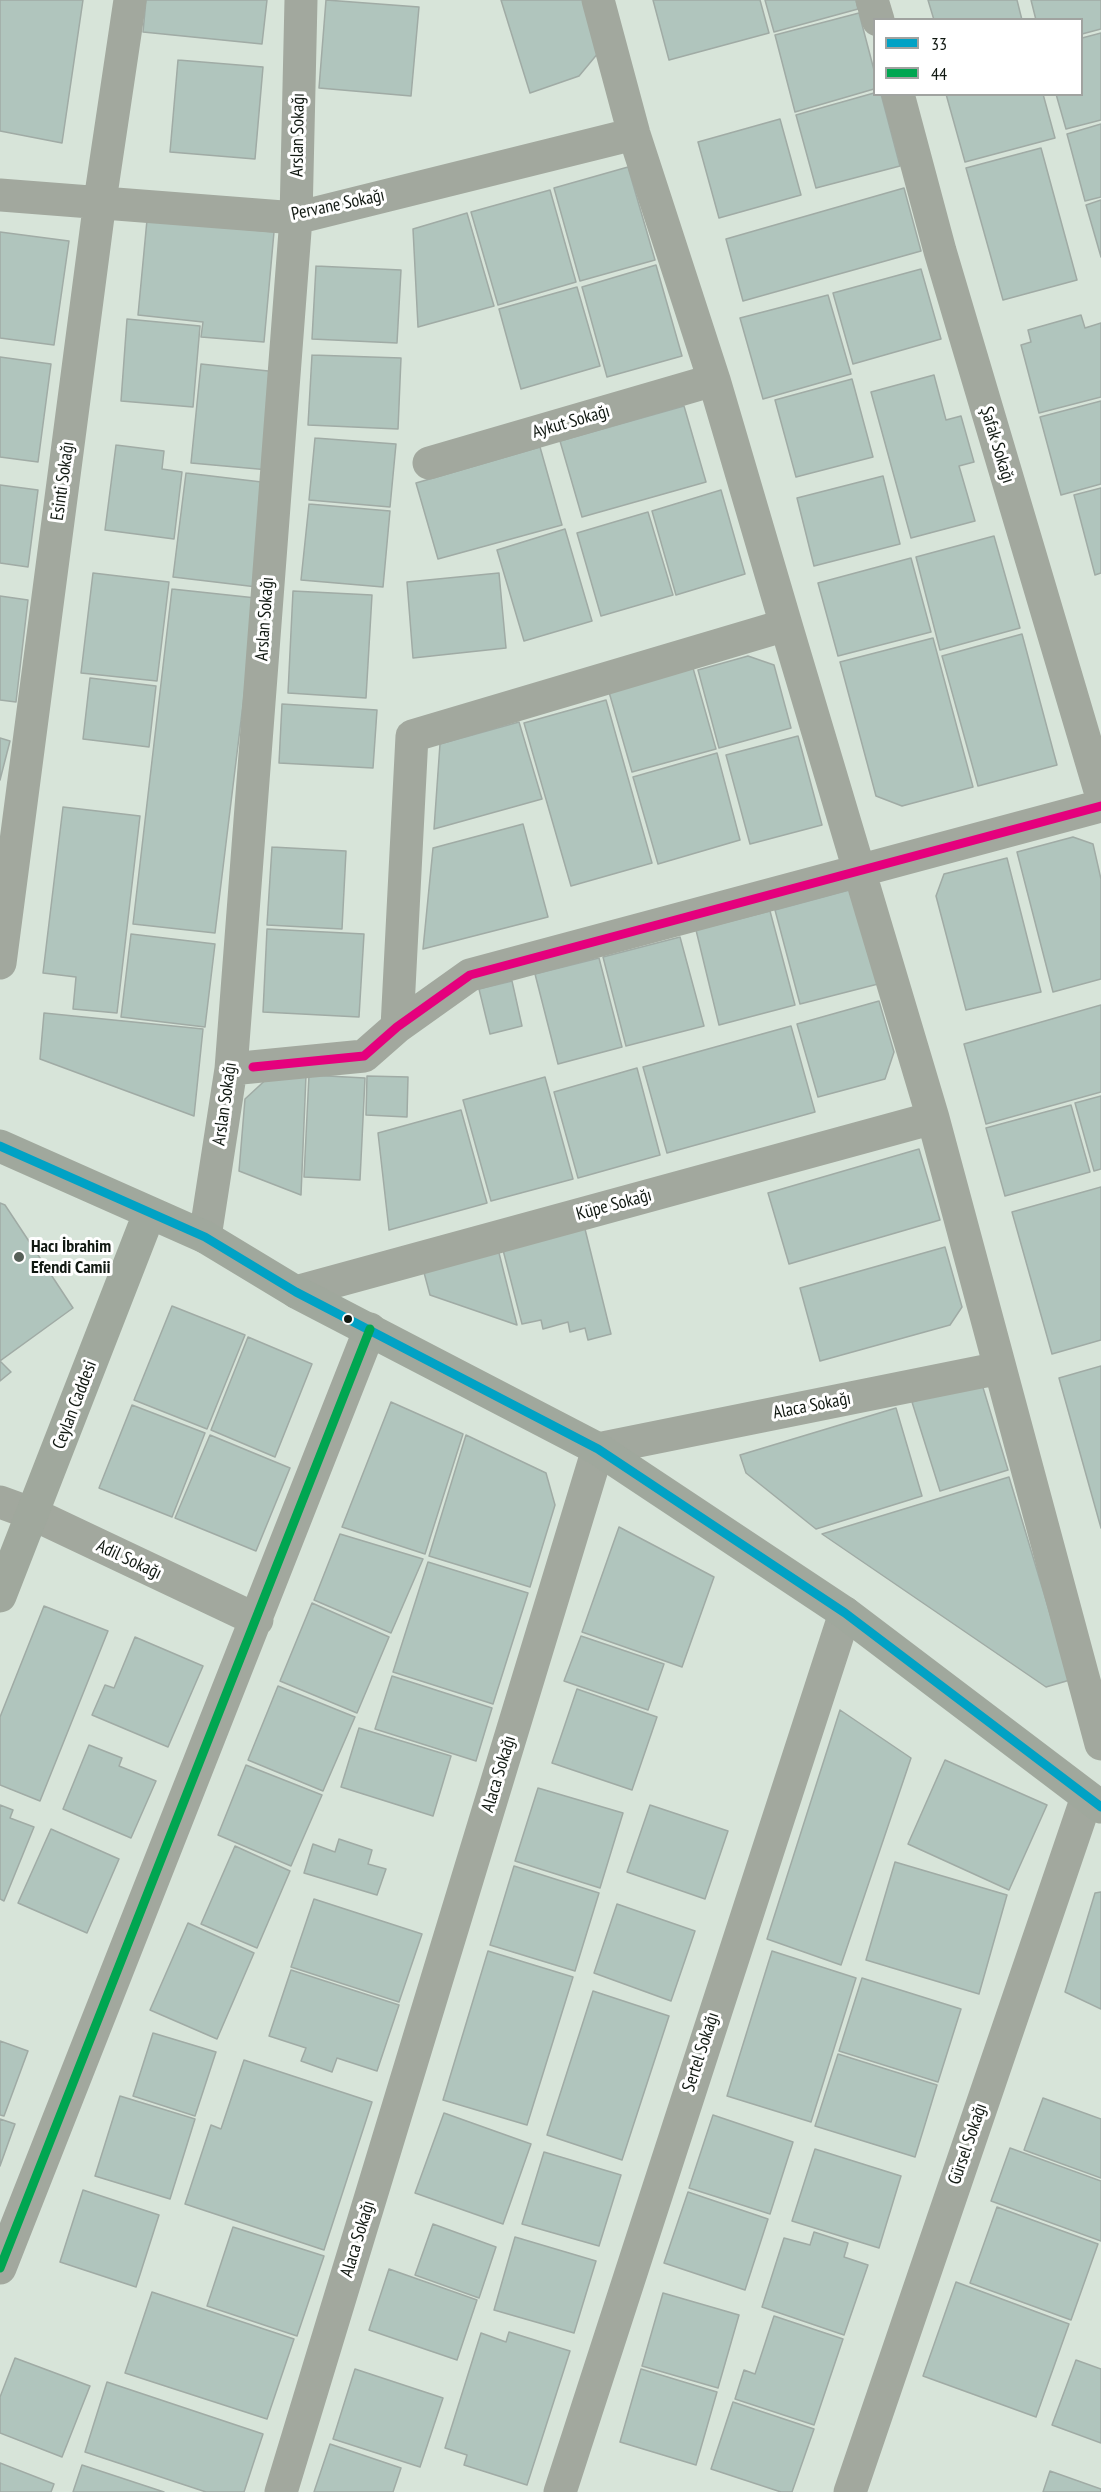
<!DOCTYPE html>
<html>
<head>
<meta charset="utf-8">
<style>
	body { margin:0 }
	#map { position:relative; width:1101px; height:2492px; overflow:hidden; background:#d7e4d9; font-family:"PT Sans Narrow",sans-serif }
	canvas { display:block }
	.legend { position:absolute; left:873px; top:18px; width:210px; height:78px; box-sizing:border-box; background:#fff; border:2px solid #a0a3a0; margin:0; padding:8px 10px; list-style:none; font-size:18px; color:#111912 }
	.legend li { display:flex; align-items:center; gap:12px; height:30px }
	.legend b { width:30px; border:2px solid #a0a3a0 }
</style>
</head>
<body>
<div id="map">
<canvas width="1101" height="2492"></canvas>
<ul class="legend">
<li><b style="height:8px;background:#01a2c5"></b>33</li>
<li><b style="height:8px;background:#00a651"></b>44</li>
</ul>
</div>
<script>
const g = document.querySelector('canvas').getContext('2d');
g.lineJoin = 'round';
function paint(path, color) { g.fillStyle = color; g.fill(path, 'evenodd'); }
const shape = rows => new Path2D(rows.map(r => 'M' + r).join(''));
function stroke(path, color, width, dash) { g.strokeStyle = color; g.lineWidth = width; g.lineCap = dash ? 'butt' : 'round'; g.setLineDash(dash || []); g.stroke(path); }
function drawText(font, color, halo, rows, align = 'center') {
  g.font = font + ' "PT Sans Narrow",sans-serif'; g.lineWidth = 6; g.setLineDash([]); g.textBaseline = 'middle'; g.strokeStyle = halo; g.fillStyle = color; for (const [text, x, y, turn = 0] of rows) {
    g.save(); g.translate(x, y); g.rotate((+turn || 0) * Math.PI / 180); g.textAlign = isNaN(turn) ? turn : align; if (halo) g.strokeText(text, 0, 0); g.fillText(text, 0, 0); g.restore();
  }
}
const building = shape([
	[0,0,83,0,62,143,0,131,0,0],
	[146,0,267,0,262,44,143,32,146,0],
	[326,0,419,7,411,96,319,88,326,0],
	[501,0,586,0,599,52,579,76,530,93,501,0],
	[653,0,760,0,769,33,669,60,653,0],
	[765,0,856,0,858,9,774,32,765,0],
	[928,0,1017,0,1022,20,934,20,928,0],
	[1031,0,1101,0,1101,29,1082,34,1082,20,1036,20,1031,0],
	[859,13,874,70,874,89,795,112,775,35,859,13],
	[1101,33,1101,120,1066,129,1056,94,1082,94,1082,38,1101,33],
	[178,60,263,67,255,159,170,152,178,60],
	[874,93,881,94,900,166,816,188,796,115,874,93],
	[946,94,1043,94,1055,138,965,162,946,94],
	[780,119,801,195,719,218,698,142,780,119],
	[1101,124,1101,197,1085,201,1067,134,1101,124],
	[1041,148,1077,280,1003,300,966,168,1041,148],
	[628,167,655,260,580,281,554,188,628,167],
	[904,188,921,251,743,301,726,239,904,188],
	[550,190,576,282,498,305,471,212,550,190],
	[1101,200,1101,257,1086,205,1101,200],
	[467,213,494,306,418,327,413,229,467,213],
	[147,220,274,232,264,342,201,337,203,322,138,315,147,220],
	[0,232,69,241,54,345,0,338,0,232],
	[656,265,682,356,607,377,582,287,656,265],
	[316,266,401,270,397,343,312,339,316,266],
	[921,269,941,339,853,364,833,293,921,269],
	[577,287,600,366,521,389,499,309,577,287],
	[828,295,851,374,763,399,740,318,828,295],
	[1081,315,1085,328,1101,323,1101,397,1039,413,1021,345,1031,342,1028,330,1081,315],
	[127,319,200,326,193,407,121,401,127,319],
	[312,355,401,358,398,429,308,425,312,355],
	[0,357,51,364,38,462,0,457,0,357],
	[201,364,278,372,269,470,191,463,201,364],
	[934,375,946,420,961,416,974,462,959,466,975,521,911,538,871,392,934,375],
	[852,379,873,457,796,477,775,400,852,379],
	[1101,401,1101,484,1061,495,1040,417,1101,401],
	[684,406,706,482,582,517,560,441,684,406],
	[315,438,396,444,390,507,309,500,315,438],
	[116,445,164,451,162,469,182,472,174,539,105,530,116,445],
	[540,447,562,525,438,559,416,483,540,447],
	[186,473,270,483,257,587,173,577,186,473],
	[883,476,900,544,814,566,797,498,883,476],
	[0,485,38,490,28,567,0,563,0,485],
	[1101,488,1101,573,1095,575,1074,495,1101,488],
	[721,490,745,574,676,595,652,511,721,490],
	[309,504,390,511,383,587,301,580,309,504],
	[648,512,673,595,601,616,577,533,648,512],
	[565,529,592,621,524,641,497,550,565,529],
	[994,536,1020,628,940,650,916,557,994,536],
	[911,558,931,632,838,656,818,583,911,558],
	[93,573,169,582,157,681,81,673,93,573],
	[499,573,506,648,413,658,407,582,499,573],
	[172,589,256,598,215,933,133,924,172,589],
	[293,591,372,595,366,698,288,693,293,591],
	[0,596,28,600,16,702,0,700,0,596],
	[1022,634,1057,765,978,786,942,656,1022,634],
	[933,638,973,787,902,806,876,796,840,662,933,638],
	[748,656,774,665,791,728,719,748,698,670,748,656],
	[691,661,716,749,632,772,607,685,691,661],
	[90,678,156,686,149,747,83,739,90,678],
	[606,700,652,863,571,886,524,723,606,700],
	[282,704,377,710,373,768,279,763,282,704],
	[519,722,542,799,434,829,440,744,519,722],
	[798,736,822,825,750,844,726,755,798,736],
	[0,738,10,741,0,780,0,738],
	[717,753,740,840,658,864,633,777,717,753],
	[63,807,140,816,117,1013,73,1009,76,977,43,973,63,807],
	[523,824,548,917,423,949,433,848,523,824],
	[1073,837,1093,844,1101,879,1101,979,1053,992,1017,852,1073,837],
	[272,847,346,851,342,929,267,925,272,847],
	[1007,858,1041,992,966,1010,936,896,944,874,1007,858],
	[853,889,878,984,800,1004,775,910,853,889],
	[770,911,795,1005,719,1025,696,930,770,911],
	[267,929,364,934,359,1017,263,1012,267,929],
	[131,934,215,944,205,1027,121,1017,131,934],
	[680,937,704,1026,626,1046,603,957,680,937],
	[599,958,622,1047,558,1064,535,974,599,958],
	[512,981,522,1026,490,1034,479,989,512,981],
	[879,1001,894,1052,885,1079,818,1097,797,1024,879,1001],
	[1101,1005,1101,1092,986,1124,964,1044,1101,1005],
	[44,1013,203,1029,194,1116,40,1059,44,1013],
	[791,1026,815,1112,667,1153,643,1067,791,1026],
	[637,1068,660,1155,578,1178,554,1092,637,1068],
	[272,1074,306,1075,301,1195,239,1171,245,1099,272,1074],
	[309,1075,365,1078,360,1180,304,1177,309,1075],
	[367,1076,408,1077,407,1117,366,1115,367,1076],
	[545,1077,573,1179,491,1201,463,1100,545,1077],
	[1101,1096,1101,1169,1094,1171,1075,1103,1101,1096],
	[1071,1105,1090,1172,1005,1196,986,1128,1071,1105],
	[461,1110,487,1203,389,1230,378,1133,461,1110],
	[919,1149,940,1220,789,1264,768,1193,919,1149],
	[1101,1187,1101,1340,1052,1354,1012,1212,1101,1187],
	[0,1203,5,1205,73,1308,0,1361,0,1203],
	[584,1225,611,1334,588,1340,585,1328,570,1332,568,1322,543,1329,541,1320,522,1324,502,1246,584,1225],
	[497,1245,517,1325,430,1295,422,1265,497,1245],
	[945,1247,962,1307,950,1325,820,1361,800,1288,945,1247],
	[172,1306,245,1335,207,1429,134,1400,172,1306],
	[248,1337,312,1364,275,1457,211,1430,248,1337],
	[0,1361,11,1372,0,1381,0,1361],
	[1101,1366,1101,1528,1059,1378,1101,1366],
	[981,1381,1008,1470,940,1491,912,1402,981,1381],
	[391,1402,463,1434,425,1554,342,1527,391,1402],
	[132,1405,205,1433,172,1517,99,1488,132,1405],
	[896,1408,922,1496,816,1529,746,1473,740,1455,896,1408],
	[210,1435,290,1468,256,1551,175,1518,210,1435],
	[466,1435,546,1473,555,1505,530,1587,429,1556,466,1435],
	[1009,1477,1070,1680,1046,1687,822,1534,1009,1477],
	[619,1527,714,1577,682,1667,582,1632,619,1527],
	[340,1534,423,1559,391,1633,314,1600,340,1534],
	[428,1562,528,1593,493,1704,393,1672,428,1562],
	[312,1603,389,1637,357,1713,280,1681,312,1603],
	[44,1606,108,1631,40,1801,0,1785,0,1717,44,1606],
	[581,1636,664,1664,648,1710,564,1681,581,1636],
	[135,1637,203,1666,168,1747,92,1715,105,1685,114,1688,135,1637],
	[392,1676,492,1708,476,1761,375,1729,392,1676],
	[278,1686,355,1717,323,1791,248,1760,278,1686],
	[577,1689,657,1717,632,1790,552,1763,577,1689],
	[840,1710,911,1758,841,1965,767,1939,840,1710],
	[359,1728,451,1756,433,1816,341,1787,359,1728],
	[89,1745,122,1758,119,1766,156,1781,131,1838,63,1809,89,1745],
	[945,1760,1047,1805,1009,1890,908,1844,945,1760],
	[246,1765,322,1795,291,1866,218,1835,246,1765],
	[538,1788,623,1813,600,1888,515,1861,538,1788],
	[0,1805,13,1810,10,1818,34,1827,4,1901,0,1899,0,1805],
	[650,1805,728,1831,705,1899,627,1872,650,1805],
	[51,1829,119,1859,87,1933,18,1903,51,1829],
	[339,1839,372,1850,368,1864,386,1869,377,1895,304,1873,313,1844,335,1852,339,1839],
	[235,1846,290,1871,257,1948,201,1924,235,1846],
	[895,1862,1007,1895,979,1994,866,1960,895,1862],
	[514,1866,599,1893,575,1971,490,1945,514,1866],
	[1101,1892,1101,2009,1065,1992,1095,1893,1101,1892],
	[314,1899,422,1934,399,2002,291,1967,314,1899],
	[617,1904,695,1931,671,2001,594,1973,617,1904],
	[188,1923,254,1953,217,2039,150,2010,188,1923],
	[488,1951,573,1977,527,2125,443,2100,488,1951],
	[772,1951,856,1978,811,2122,727,2096,772,1951],
	[291,1970,399,2005,377,2071,337,2058,332,2072,301,2061,306,2048,269,2036,291,1970],
	[862,1978,961,2009,938,2082,839,2051,862,1978],
	[593,1991,669,2016,622,2160,547,2135,593,1991],
	[153,2033,216,2052,195,2116,133,2096,153,2033],
	[0,2041,28,2051,4,2116,0,2115,0,2041],
	[838,2054,937,2085,915,2157,815,2126,838,2054],
	[244,2060,372,2102,324,2250,185,2204,211,2125,221,2129,244,2060],
	[120,2096,195,2119,170,2199,95,2176,120,2096],
	[1043,2098,1101,2119,1101,2178,1024,2150,1043,2098],
	[444,2113,531,2144,503,2224,415,2193,444,2113],
	[713,2115,793,2142,770,2214,689,2188,713,2115],
	[0,2119,15,2124,0,2166,0,2119],
	[1010,2148,1101,2181,1101,2241,991,2201,1010,2148],
	[815,2149,901,2176,879,2248,792,2221,815,2149],
	[544,2152,621,2175,599,2246,522,2224,544,2152],
	[83,2190,159,2215,136,2287,60,2262,83,2190],
	[688,2192,768,2219,745,2290,664,2263,688,2192],
	[997,2207,1098,2244,1071,2320,970,2283,997,2207],
	[433,2224,496,2247,479,2298,415,2275,433,2224],
	[233,2227,324,2256,297,2336,207,2306,233,2227],
	[814,2232,848,2243,844,2257,868,2265,844,2335,762,2307,784,2238,810,2245,814,2232],
	[515,2237,596,2261,574,2333,494,2310,515,2237],
	[389,2269,477,2300,457,2360,369,2330,389,2269],
	[956,2282,1069,2324,1036,2417,923,2376,956,2282],
	[152,2292,294,2339,267,2419,125,2373,152,2292],
	[663,2293,739,2315,718,2388,642,2366,663,2293],
	[774,2316,843,2339,814,2425,735,2399,744,2370,755,2374,774,2316],
	[509,2332,570,2351,527,2485,464,2465,467,2455,445,2448,481,2333,506,2342,509,2332],
	[15,2358,90,2386,62,2457,0,2433,0,2397,15,2358],
	[1076,2360,1101,2369,1101,2443,1052,2425,1076,2360],
	[355,2369,443,2398,420,2467,333,2439,355,2369],
	[641,2369,717,2392,696,2465,620,2442,641,2369],
	[107,2382,263,2434,244,2492,206,2492,85,2452,107,2382],
	[733,2402,814,2429,792,2492,781,2492,711,2469,733,2402],
	[330,2444,401,2468,393,2492,314,2492,330,2444],
	[0,2463,54,2484,51,2492,0,2492,0,2463],
	[82,2465,164,2492,73,2492,82,2465],
	[1050,2471,1101,2489,1101,2492,1043,2492,1050,2471]
]);
paint(building, '#b0c5bd');
stroke(building, '#a0aba5', 1.5);
stroke(shape([
	[872,0,878,20],
	[898,94,940,251,1101,794],
	[0,195,296,218,634,134],
	[429,463,714,380],
	[786,625,933,1118,1101,1744],
	[0,963,100,201,130,0],
	[397,1027,412,736,786,625,714,380,634,134,598,0],
	[231,1069,364,1056,397,1027,470,975,1101,806],
	[205,1237,231,1069,296,218,301,0],
	[296,1292,933,1118],
	[0,1502,33,1514,257,1620],
	[0,2268,370,1329],
	[281,2492,598,1449,1000,1368],
	[560,2492,845,1613],
	[850,2492,1087,1797]
]), '#a2a89e', 33);
stroke(shape([
	[0,1146,205,1237,296,1292,598,1449,845,1613,1101,1807],
	[0,1596,149,1214]
]), '#a0a89d', 33);
stroke(shape([
	[0,1146,205,1237,296,1292,598,1449,845,1613,1101,1807]
]), '#01a2c5', 9);
stroke(shape([
	[0,2268,370,1329]
]), '#00a651', 9);
stroke(shape([
	[253,1067,364,1056,397,1027,470,975,1101,806]
]), '#e5007d', 9);
for (const [x, y, r, color] of [
	[19,1257,6,"#566058"],
	[348,1319,5,"#111912"]
]) { const dot = new Path2D(); dot.arc(x, y, r, 0, 2 * Math.PI); g.fillStyle = color; g.fill(dot); stroke(dot, '#fff', 2); }
drawText('18px', '#111912', '#fff', [
	["Arslan Sokağı",298,135,-89],
	["Pervane Sokağı",338,205,-12],
	["Aykut Sokağı",571,422,-16],
	["Şafak Sokağı",997,445,73],
	["Esinti Sokağı",63,481,-82],
	["Arslan Sokağı",265,619,-86],
	["Arslan Sokağı",225,1104,-82],
	["Küpe Sokağı",614,1205,-15],
	["Ceylan Caddesi",75,1405,-69],
	["Alaca Sokağı",812,1406,-11],
	["Adil Sokağı",129,1560,25],
	["Alaca Sokağı",499,1774,-73],
	["Sertel Sokağı",701,2052,-72],
	["Gürsel Sokağı",968,2144,-71],
	["Alaca Sokağı",358,2239,-73]
]);
drawText('bold 18px', '#111912', '#fff', [
	["Hacı İbrahim",31,1247],
	["Efendi Camii",31,1268]
], 'left');
</script>
</body>
</html>
